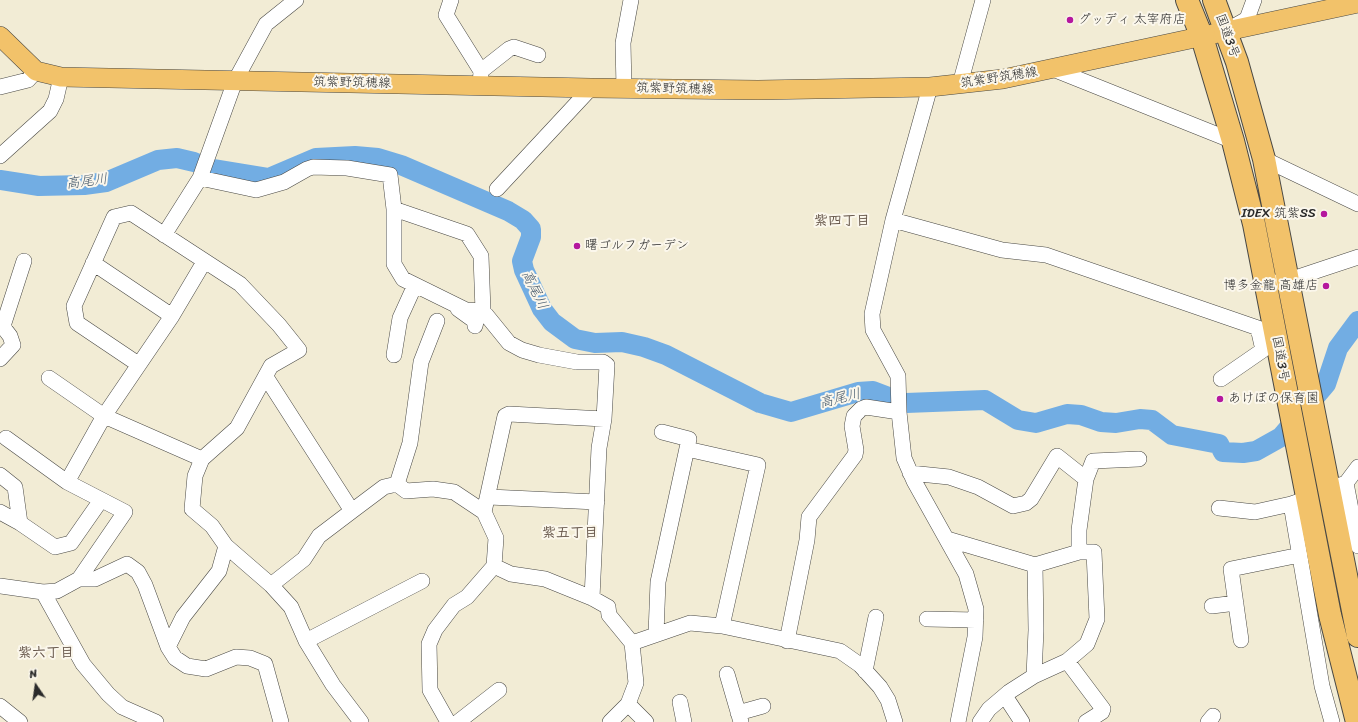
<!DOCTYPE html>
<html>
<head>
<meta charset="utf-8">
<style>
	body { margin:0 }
	#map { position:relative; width:1358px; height:722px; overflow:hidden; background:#f2ecd5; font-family:Sriracha,sans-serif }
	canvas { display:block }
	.north { position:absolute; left:16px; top:666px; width:40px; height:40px; -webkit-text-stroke:3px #fbf7ec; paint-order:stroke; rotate:347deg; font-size:11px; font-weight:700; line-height:16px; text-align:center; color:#2b2b2b }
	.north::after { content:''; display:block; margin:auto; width:14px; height:18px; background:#2b2b2b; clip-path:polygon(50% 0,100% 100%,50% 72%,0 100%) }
</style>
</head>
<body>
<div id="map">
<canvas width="1358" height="722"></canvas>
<div class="north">N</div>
</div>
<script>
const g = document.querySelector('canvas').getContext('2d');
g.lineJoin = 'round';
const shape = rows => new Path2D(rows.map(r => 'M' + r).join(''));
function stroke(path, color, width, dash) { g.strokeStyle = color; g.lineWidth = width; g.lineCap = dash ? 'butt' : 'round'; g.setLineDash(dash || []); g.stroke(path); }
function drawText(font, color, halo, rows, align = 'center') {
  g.font = font + ' Sriracha,"Klee One",sans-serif'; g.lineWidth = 4; g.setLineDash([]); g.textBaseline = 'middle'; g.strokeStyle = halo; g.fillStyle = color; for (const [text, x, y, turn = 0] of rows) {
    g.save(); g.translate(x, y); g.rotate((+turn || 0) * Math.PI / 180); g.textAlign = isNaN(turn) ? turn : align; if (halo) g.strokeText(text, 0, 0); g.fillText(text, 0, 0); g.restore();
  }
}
stroke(shape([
	[214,169,269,178,316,158,355,156,378,158,401,165,508,211,523,220,531,229,531,237,522,261,524,270,542,309,552,322,575,339,595,343,622,342,644,347,666,355,760,403,791,412,858,392,873,391,894,399],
	[0,180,39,186,84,185,106,182,158,160,177,158,194,162],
	[906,403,985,400,1018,420,1036,423,1067,414,1081,415,1101,422,1116,423,1140,419,1152,420,1172,435,1219,444,1223,452,1243,453,1256,451,1281,437,1326,384,1338,348,1358,321]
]), '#72ade3', 20);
const minor = shape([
	[451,0,446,15,481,71,480,86],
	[1231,28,1247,19,1254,0],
	[1053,69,1233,141],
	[481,71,509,49,514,47,538,55],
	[960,84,983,0],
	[0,87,28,80,36,71],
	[930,87,893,220,872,314,873,330,898,376,899,412,904,458,914,481,966,574,976,609,975,637,958,722],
	[624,88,623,43,631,0],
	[0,156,50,111,56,99,61,77],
	[1264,159,1358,204],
	[200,178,256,190,284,182,307,169,313,167,347,168,390,175,394,209,394,264,403,279,466,310,483,311],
	[497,189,591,88],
	[394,209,467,234,481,256,483,311,509,343,522,350,539,355,577,362,603,362,607,365,604,419,599,448,592,598],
	[893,220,1002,250,1046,255,1258,328,1263,350,1221,379],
	[164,235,200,178,235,81,266,24,296,0],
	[93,263,172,316],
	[1267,284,1289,280,1358,257],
	[458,309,476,322,475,326],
	[0,323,10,336,13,345,0,359],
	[3,326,24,261],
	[394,355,400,318,415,285],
	[138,364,77,323,74,306,114,217,131,213,240,284,279,325,299,350,271,366,237,428,202,459,195,476,192,509,212,526,226,546,271,585,291,607,306,641,333,685,361,722],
	[266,377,352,511,384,487,397,484],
	[49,378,104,416,202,459],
	[687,449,758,465,722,626],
	[910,473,949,477,978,487,1013,506,1026,503,1031,499,1057,456,1086,479],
	[0,475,15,487,20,523],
	[67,482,104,416,172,316,204,262],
	[1346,483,1358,546],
	[397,484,406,491,433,489,454,492,484,512,496,538,494,566,467,597,454,605,435,630,429,644,430,690,448,722],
	[397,484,410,443,421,362,437,321],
	[1337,486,1346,483,1358,467],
	[489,497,597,502],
	[1308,498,1291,504,1322,686,1332,722],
	[1219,508,1255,512,1291,504],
	[0,512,20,523,55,547,71,543,101,500],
	[484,512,505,416,509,414,604,419],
	[947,539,1035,565,1079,552,1094,552,1097,619,1087,644,1067,661,1034,676,1009,692,989,709,980,722],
	[1079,552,1079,530,1086,479,1093,461,1139,459],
	[494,566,511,574,545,579,592,598,608,607,609,615,632,643,636,683,628,704,610,722],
	[79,579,95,579,127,564,138,572,145,585,168,647,175,658,187,666,206,669,236,657,250,658,265,664,281,722],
	[271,585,304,559,319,536,352,511],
	[0,586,43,592,57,591,79,579,125,512,67,482,6,438],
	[43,592,83,664,108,694,122,707,156,722],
	[1212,606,1236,603],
	[927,619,976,620],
	[656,634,658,582,689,439,662,432],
	[1241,640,1231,569,1300,555],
	[306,641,422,581],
	[787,641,807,540,809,517,855,455,856,450,852,426,854,416,861,409,866,407,899,412],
	[632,643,690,623,722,626,840,651,860,665,880,687,888,700,895,722],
	[168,647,183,617,219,571,226,546],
	[1067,661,1103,709,1102,712,1086,722],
	[865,671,876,617],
	[727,674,741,722],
	[1034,676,1036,630,1035,565],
	[1005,696,1022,722],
	[680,702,684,722],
	[628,704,646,722],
	[0,706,20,722],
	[738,713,763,706],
	[458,722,499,690],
	[1208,722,1213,716]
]);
const major = shape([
	[0,36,36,71,61,77,591,88,758,90,930,87,1003,79,1358,3]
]);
const highway = shape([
	[1187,0,1202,37,1233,141,1254,224,1330,615,1357,722],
	[1214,0,1237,62,1264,159,1358,636]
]);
stroke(minor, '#494844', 16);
stroke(major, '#494844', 20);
stroke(highway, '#494844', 24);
stroke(minor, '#fff', 15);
stroke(major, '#f2c26a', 19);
stroke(highway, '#f2c26a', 22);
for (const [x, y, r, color] of [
	[1070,20,4,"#b5179e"],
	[1324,214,4,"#b5179e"],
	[577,246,4,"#b5179e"],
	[1326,286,4,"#b5179e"],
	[1220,399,4,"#b5179e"]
]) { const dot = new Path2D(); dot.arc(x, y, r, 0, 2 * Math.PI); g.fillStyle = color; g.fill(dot); stroke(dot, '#fbf7ec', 1.5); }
drawText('13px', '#2b2b2b', '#fbf7ec', [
	["グッディ 太宰府店",1078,20],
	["IDEX 筑紫SS",1316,214,"right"],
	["曙ゴルフガーデン",585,246],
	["博多金龍 高雄店",1318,286,"right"],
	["あけぼの保育園",1228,399]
], 'left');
drawText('13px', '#2b2b2b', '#fbf7ec', [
	["国道3号",1227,36,70],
	["筑紫野筑穂線",999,78,-9],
	["筑紫野筑穂線",352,83,1],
	["筑紫野筑穂線",675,89,1],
	["国道3号",1280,359,80]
]);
drawText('italic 14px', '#44586b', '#fbf7ec', [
	["高尾川",87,182,-7],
	["高尾川",534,290,64],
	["高尾川",840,399,-14]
]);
drawText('bold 14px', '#635347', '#fbf7ec', [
	["紫四丁目",842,221],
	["紫五丁目",570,533],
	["紫六丁目",46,653]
]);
</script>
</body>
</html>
